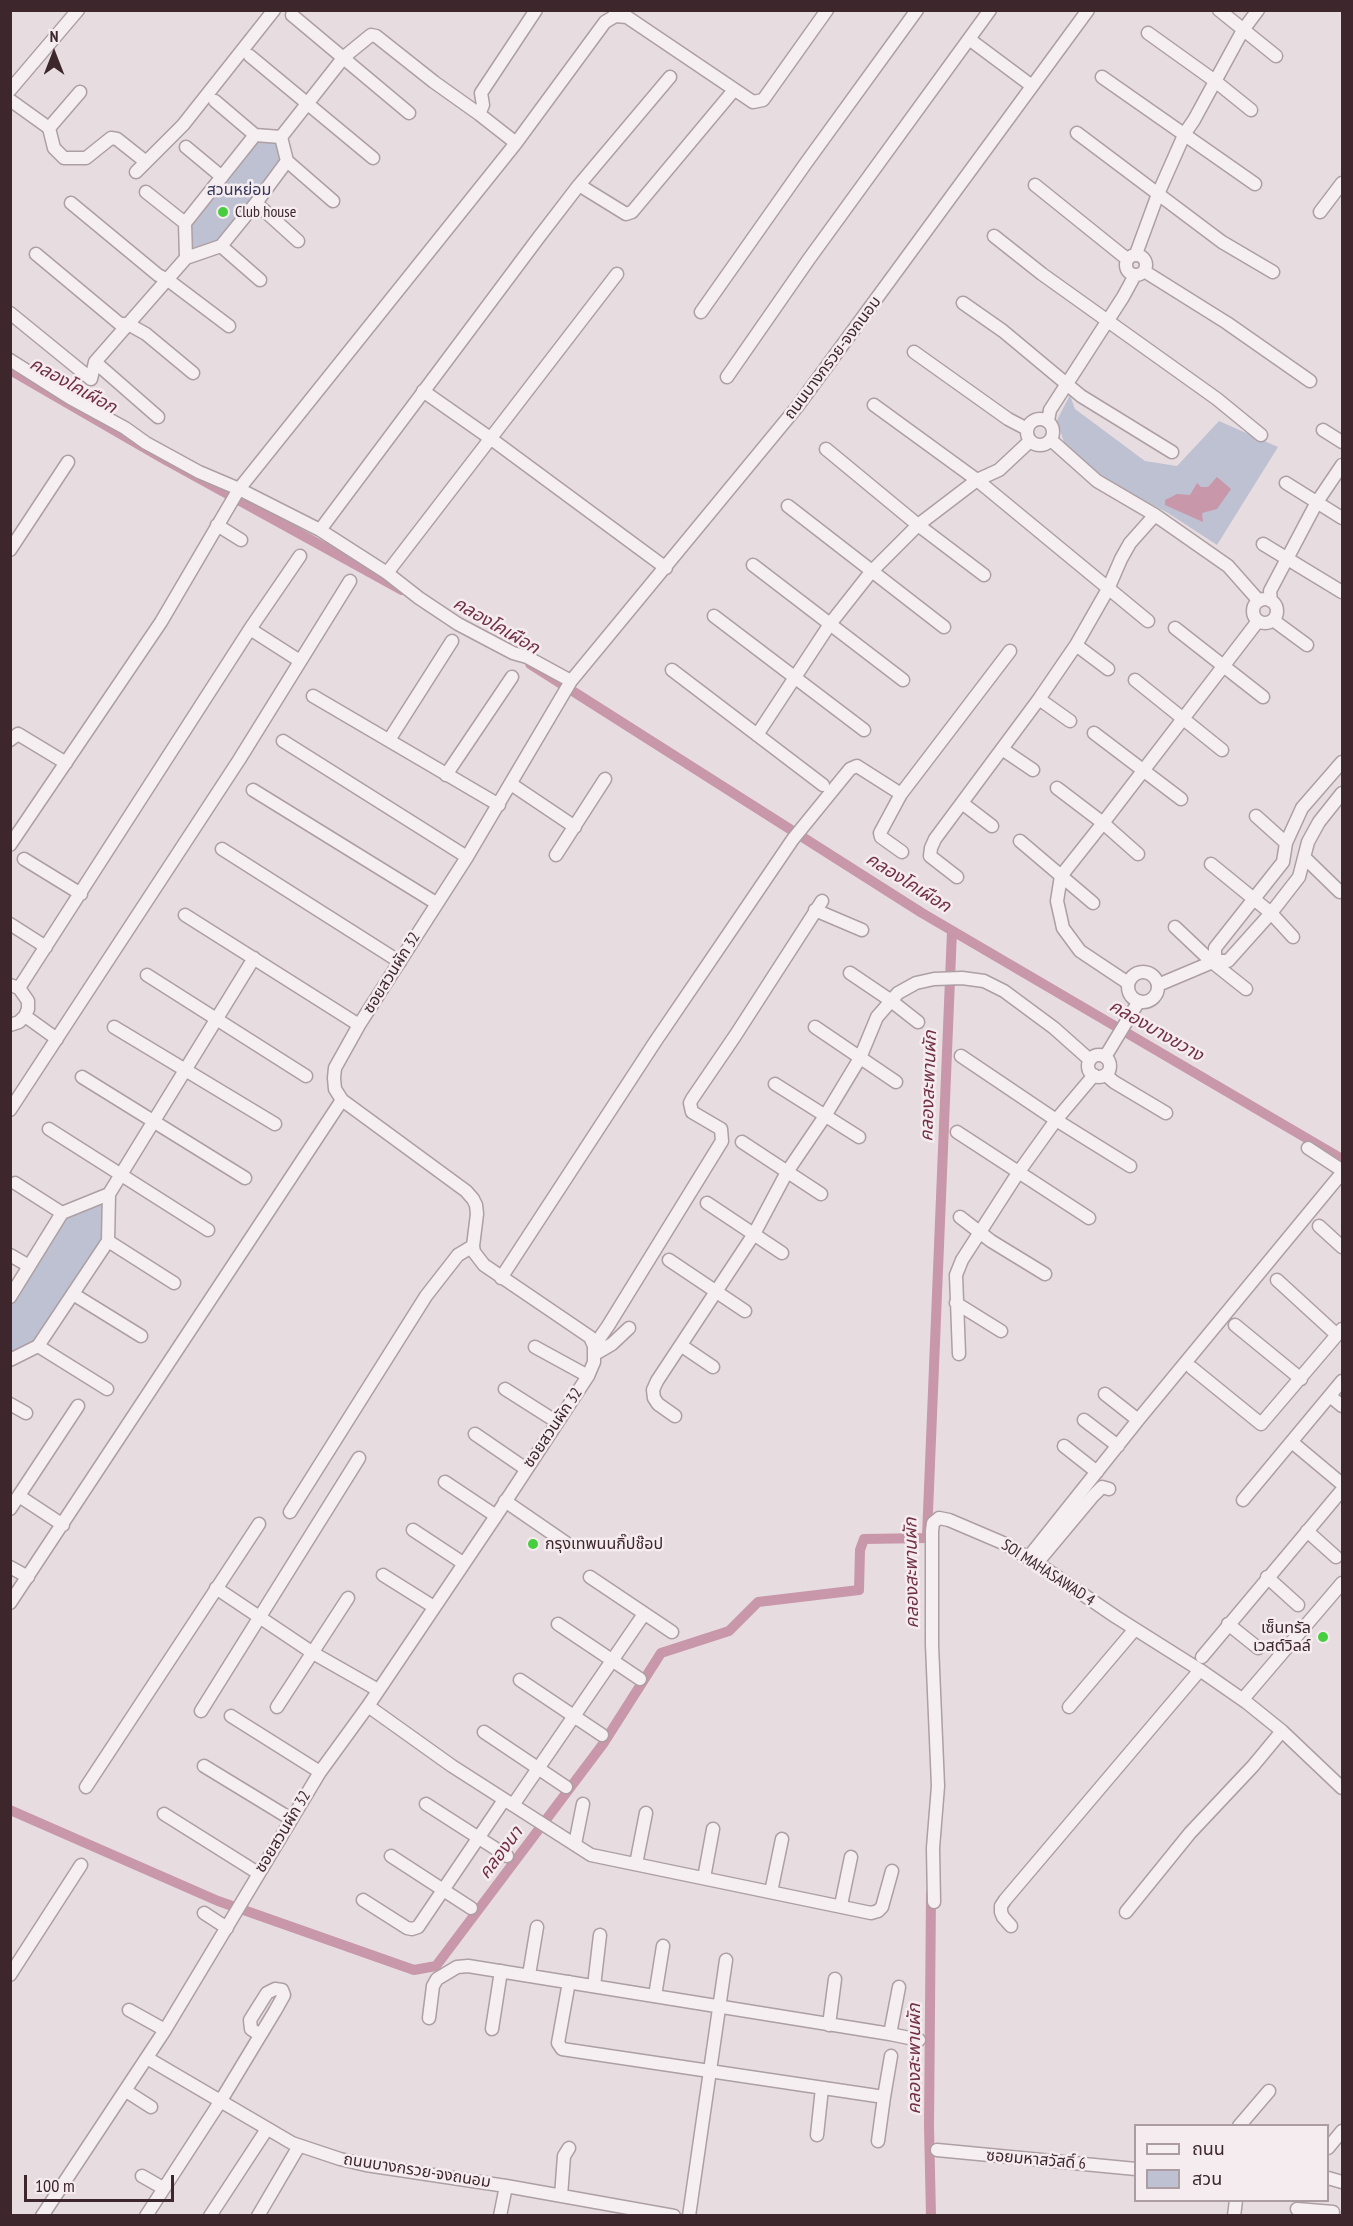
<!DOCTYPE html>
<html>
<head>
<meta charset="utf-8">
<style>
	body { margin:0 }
	#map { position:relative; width:1353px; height:2226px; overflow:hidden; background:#e7dde0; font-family:"PT Sans Narrow","Noto Sans Thai",sans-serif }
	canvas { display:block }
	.frame { position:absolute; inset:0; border:12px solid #3d262c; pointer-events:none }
	.legend { position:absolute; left:1134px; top:2124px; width:195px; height:78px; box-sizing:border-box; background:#f5ecef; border:2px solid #ab9da1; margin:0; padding:8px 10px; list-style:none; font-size:18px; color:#3d262c }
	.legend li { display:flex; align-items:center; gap:12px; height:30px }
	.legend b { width:30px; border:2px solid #ab9da1 }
	.north { position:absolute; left:24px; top:24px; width:60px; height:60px; -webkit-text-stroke:4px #f5ecef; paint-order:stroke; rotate:0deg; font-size:16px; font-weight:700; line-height:24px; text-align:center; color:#3d262c }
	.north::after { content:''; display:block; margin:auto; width:21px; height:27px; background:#3d262c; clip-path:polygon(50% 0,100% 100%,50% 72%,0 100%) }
	.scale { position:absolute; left:24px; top:2175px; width:150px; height:27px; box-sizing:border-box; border:3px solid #3d262c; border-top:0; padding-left:8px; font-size:18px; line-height:21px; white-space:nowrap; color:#3d262c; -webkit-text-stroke:4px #f5ecef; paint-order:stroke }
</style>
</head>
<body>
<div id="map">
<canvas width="1353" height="2226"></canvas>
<div class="frame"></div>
<ul class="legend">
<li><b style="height:8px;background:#f5eff1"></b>ถนน</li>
<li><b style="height:16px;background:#bec1d1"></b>สวน</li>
</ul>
<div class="north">N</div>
<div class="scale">100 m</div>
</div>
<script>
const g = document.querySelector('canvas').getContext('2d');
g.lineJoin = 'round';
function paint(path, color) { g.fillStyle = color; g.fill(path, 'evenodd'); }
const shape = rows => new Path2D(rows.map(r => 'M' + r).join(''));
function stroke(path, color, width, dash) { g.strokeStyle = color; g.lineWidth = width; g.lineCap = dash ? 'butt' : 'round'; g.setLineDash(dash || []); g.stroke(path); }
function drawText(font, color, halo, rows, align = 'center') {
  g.font = font + ' "PT Sans Narrow","Noto Sans Thai",sans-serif'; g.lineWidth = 5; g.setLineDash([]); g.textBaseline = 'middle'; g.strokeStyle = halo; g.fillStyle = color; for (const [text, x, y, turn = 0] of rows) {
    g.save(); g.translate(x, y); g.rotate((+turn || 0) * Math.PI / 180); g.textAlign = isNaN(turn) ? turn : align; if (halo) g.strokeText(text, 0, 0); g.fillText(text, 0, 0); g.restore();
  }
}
paint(shape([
	[255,135,281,137,287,161,221,246,186,258,185,223],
	[1070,395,1075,409,1145,461,1177,466,1219,421,1278,447,1217,545,1168,513,1115,485,1081,463,1066,449,1057,420],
	[109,1194,108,1241,38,1346,11,1360,10,1297,62,1213]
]), '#bec1d1');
paint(shape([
	[1217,477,1231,489,1217,509,1202,513,1203,522,1165,505,1165,500,1177,494,1190,495,1197,483,1201,487,1208,487]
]), '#c897a9');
stroke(shape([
	[10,370,162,458,402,590],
	[530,664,922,913,1342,1159],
	[927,1536,952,931],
	[10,1810,218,1901,414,1970,436,1966,603,1744,661,1653,729,1631,758,1602,859,1590,860,1550,864,1539,927,1538],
	[931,1893,929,2126,931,2216]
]), '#c897a9', 10);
const minor = shape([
	[1219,10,1276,56],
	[292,15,409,113],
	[615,16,627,17,753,102,763,100,827,10],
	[1148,33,1215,81,1251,110],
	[969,39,1032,86],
	[250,56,373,158],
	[1102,77,1255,184],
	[10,90,78,10],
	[10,100,49,128,54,148,64,158,86,158,111,138,117,139,146,162],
	[215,101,255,135],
	[479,114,483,105,481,93,536,10],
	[49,128,80,92],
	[1077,133,1222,242,1273,272],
	[281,137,344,57,371,35,376,36,434,82,479,114,516,143],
	[186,147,222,177],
	[287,161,333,201],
	[136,172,183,125,274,10],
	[579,185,626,214,632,212,734,90],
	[1035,185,1127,259],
	[146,192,185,223],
	[71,203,158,275,168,280,229,326],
	[256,203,298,241],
	[1320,212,1342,183],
	[994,236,1042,274,1217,399,1261,435],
	[221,246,260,280],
	[36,254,120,324,128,324,146,334,193,373],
	[1136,254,1158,194,1185,133,1194,120,1243,30,1258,10],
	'1126 265a10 10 0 1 1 20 0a10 10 0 1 1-20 0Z',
	[186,258,185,223,255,135,281,137],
	[1144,271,1227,323,1310,381],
	[963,303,1003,331,1081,396,1172,452],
	[701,312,806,163,917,10],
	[10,313,91,379,95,362,186,258,221,246,256,203,287,161,281,137],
	[914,352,1008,419,1027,429],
	[10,360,70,398,125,428,146,443,199,472,239,489,320,530,387,573,419,598,458,624,513,653,527,657,571,681],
	[95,362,158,417],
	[727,377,809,259,990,10],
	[423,391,490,438,666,568],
	[874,405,977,480,1148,621],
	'1027 432a13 13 0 1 1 26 0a13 13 0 1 1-26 0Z',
	[1048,421,1050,410,1123,297,1135,275],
	[1323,430,1342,442],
	[1051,440,1097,481,1155,515,1228,566,1259,601],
	[826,449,918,525,984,575],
	[1286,483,1342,518],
	[788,506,944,627],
	[217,525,241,540],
	[320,530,539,237,579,185,670,77],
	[1263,544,1342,592],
	[10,550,68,462],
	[753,565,903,680],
	[387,573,617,274],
	'1253 611a12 12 0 1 1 24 0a12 12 0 1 1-24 0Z',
	[1271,601,1270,591,1317,502,1342,465],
	[714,616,864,730],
	[1273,620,1307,645],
	[1175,628,1263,697],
	[250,629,300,661],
	[1076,645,1108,669],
	[672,670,823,785],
	[1135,680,1222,750],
	[313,696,499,805],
	[1039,699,1070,721],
	[1094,733,1181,799],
	[757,735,830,624,871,572,918,525,977,480,999,470,1030,441],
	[10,740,18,734,66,763],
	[389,740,452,641],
	[283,741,467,857],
	[1002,749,1033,770],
	[446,775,512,677],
	[511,784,575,827],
	[1057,788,1103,823,1138,854],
	[253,790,436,903],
	[901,794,880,833,881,837,902,852],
	[962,803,992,826],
	[1256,816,1286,843],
	[1020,841,1093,903],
	[10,845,161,622,239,489,516,143,605,22,615,16,615,10],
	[222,849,400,962],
	[556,855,605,779],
	[1305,858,1340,892],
	[24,859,81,894],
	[1211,864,1271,913,1293,937],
	[957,877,930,856,931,848,935,839,1039,699,1076,645,1108,589,1121,559,1130,543,1155,515],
	[815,910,862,930],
	[185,915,359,1025],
	[10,924,46,947],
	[1175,927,1212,962,1246,989],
	[1215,961,1215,948,1283,862,1286,843,1302,808,1342,762],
	'1128 987a15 15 0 1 1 30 0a15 15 0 1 1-30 0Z',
	[850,973,890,1000,918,1022],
	[147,975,306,1076],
	[1128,983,1080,951,1063,928,1057,901,1061,876,1103,823,1258,621],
	[10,985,19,988,28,1001,28,1009,25,1016,19,1022,10,1025],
	[1158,985,1215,961,1228,961,1271,913,1299,877,1308,842,1319,822,1342,793],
	[19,988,250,629,300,556],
	[25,1016,57,1039],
	[114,1027,275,1124],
	[815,1027,896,1082],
	'1088 1066a11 11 0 1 1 22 0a11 11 0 1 1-22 0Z',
	[961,1056,1056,1120,1130,1166],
	[1105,1057,1139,1001],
	[1106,1075,1114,1082,1166,1113],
	[82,1077,245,1178],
	[775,1084,859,1137],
	[10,1110,239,760,350,581],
	[49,1129,208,1230],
	[957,1132,1089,1218],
	[742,1142,821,1194],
	[15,1183,62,1213],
	[707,1203,782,1253],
	[960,1217,991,1241,1045,1274],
	[1319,1226,1342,1247],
	[108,1241,174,1283],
	[10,1255,29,1266],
	[669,1260,745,1311],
	[501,1278,655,1042,793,839,850,769,857,766,901,794,1010,651],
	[1277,1280,1337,1335],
	[73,1294,141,1336],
	[10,1297,62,1213,109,1194],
	[956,1303,1001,1331],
	[1235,1325,1301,1379],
	[38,1346,107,1389],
	[594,1346,608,1326,722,1141,721,1129,692,1112,690,1103,692,1099,735,1036,822,901],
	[682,1346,713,1367],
	[535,1347,588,1376],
	[595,1354,612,1344,629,1328],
	[959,1354,956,1275,962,1260,1018,1173,1056,1120,1094,1075],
	[10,1360,38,1346,108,1241,109,1194,254,958],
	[1192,1368,1261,1424,1342,1329],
	[505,1389,557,1422],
	[1330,1396,1342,1406],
	[10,1404,26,1413],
	[675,1416,658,1404,654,1398,653,1390,657,1381,754,1234,787,1172,825,1116,860,1058,877,1017,898,993,916,983,934,979,962,978,984,981,1004,991,1054,1028,1090,1060],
	[1084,1420,1118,1446],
	[1138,1420,1341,1174,1340,1169,1308,1148],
	[475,1434,526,1469],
	[1293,1443,1342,1484],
	[1064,1446,1097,1472],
	[445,1482,496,1516],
	[19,1496,63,1525],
	[1243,1500,1342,1381],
	[505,1501,566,1543],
	[10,1509,78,1406],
	[290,1512,426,1296,458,1255,473,1246],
	[413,1530,463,1563],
	[1307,1531,1336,1557],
	[1028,1558,1138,1420,1105,1394],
	[1037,1563,1093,1496,1102,1487,1109,1489],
	[10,1567,28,1577],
	[383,1575,434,1607],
	[590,1577,672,1632],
	[1267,1577,1298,1605],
	[216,1588,313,1653,378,1690],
	[10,1603,342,1100],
	[558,1624,640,1679],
	[1228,1624,1258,1648],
	[1202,1657,1342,1490],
	[520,1680,602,1735],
	[1243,1699,1342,1583],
	[368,1706,452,1766,591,1855,871,1913,878,1911,882,1907,892,1871],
	[277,1707,348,1598],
	[1069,1707,1135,1629],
	[201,1711,359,1458],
	[231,1716,320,1772],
	[484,1732,566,1787],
	[204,1766,291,1819],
	[86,1787,259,1524],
	[426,1804,507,1856],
	[513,1805,644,1614],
	[164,1814,258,1873],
	[575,1844,583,1804],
	[391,1856,471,1908],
	[636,1864,646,1813],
	[704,1878,713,1829],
	[771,1892,782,1839],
	[363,1900,407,1928,412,1929,418,1927,504,1800],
	[934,1902,933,1848,938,1786,932,1645,932,1531,933,1523,939,1518,949,1520,1003,1543,1037,1563,1116,1617,1200,1670,1246,1702,1282,1731,1342,1788],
	[841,1905,851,1857],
	[1126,1912,1190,1833,1253,1766,1282,1731],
	[204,1913,227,1928],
	[1011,1926,1003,1917,1001,1912,1001,1906,1005,1900,1200,1670],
	[10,1975,81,1865],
	[529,1975,537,1927],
	[569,1982,558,2043,562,2049,884,2097,878,2141],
	[594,1986,600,1935],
	[655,1996,663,1946],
	[129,2010,165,2030],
	[429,2018,433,1986,437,1979,457,1967,468,1966,890,2034,899,1987],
	[829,2025,835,1979],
	[492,2029,501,1971],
	[890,2034,919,2040],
	[147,2058,292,2143,340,2159,366,2165,506,2186,674,2216],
	[126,2091,151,2107],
	[884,2097,891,2056],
	[1239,2126,1269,2091],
	[817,2135,822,2088],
	[1328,2148,1342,2131],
	[937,2150,1136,2169],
	[142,2176,163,2188],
	[1328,2178,1342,2182],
	[561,2196,564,2156,569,2148],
	[1297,2209,1333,2212],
	[42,2216,165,2030,320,1772,368,1706,496,1516,588,1376,594,1362,594,1346,590,1337,484,1265,474,1252,473,1246,477,1214,476,1205,473,1199,466,1191,342,1100,335,1089,334,1078,335,1068,359,1025,467,857,571,681,797,407,1088,10],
	[146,2216,220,2102,275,2011,284,1995,282,1990,275,1989,267,1993,250,2020,251,2029,260,2035],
	[210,2216,267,2129],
	[258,2216,299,2146],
	[500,2216,506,2186],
	[689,2216,726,1960],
	[1234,2216,1236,2200]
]);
stroke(minor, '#ad9fa3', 15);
stroke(minor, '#f5eff1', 12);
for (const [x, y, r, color] of [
	[223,212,6,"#46ce3f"],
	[533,1544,6,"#46ce3f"],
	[1323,1637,6,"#46ce3f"]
]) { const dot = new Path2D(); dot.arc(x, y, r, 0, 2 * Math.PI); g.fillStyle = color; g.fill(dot); stroke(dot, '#f5ecef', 2); }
drawText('16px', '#343759', '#f5ecef', [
	["สวนหย่อม",239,190]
]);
drawText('16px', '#3d262c', '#f5ecef', [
	["Club house",235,212],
	["กรุงเทพนนกิ๊ปช๊อป",545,1544],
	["เซ็นทรัล",1311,1628,"right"],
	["เวสต์วิลล์",1311,1646,"right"]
], 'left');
drawText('16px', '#3d262c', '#f5ecef', [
	["ถนนบางกรวย-จงถนอม",833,358,-53],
	["ซอยสวนผัก 32",392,973,-58],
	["ซอยสวนผัก 32",553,1428,-56],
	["SOI MAHASAWAD 4",1048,1573,33],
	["ซอยสวนผัก 32",283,1832,-59],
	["ซอยมหาสวัสดิ์ 6",1036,2160,5],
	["ถนนบางกรวย-จงถนอม",417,2171,9]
]);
drawText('italic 18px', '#713046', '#f5ecef', [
	["คลองโคเผือก",73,386,29],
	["คลองโคเผือก",496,626,30],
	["คลองโคเผือก",908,883,32],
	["คลองบางขวาง",1156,1031,30],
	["คลองสะพานผัก",929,1086,-88],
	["คลองสะพานผัก",912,1573,-91],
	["คลองนา",501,1853,-53],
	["คลองสะพานผัก",915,2059,-90]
]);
</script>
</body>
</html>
